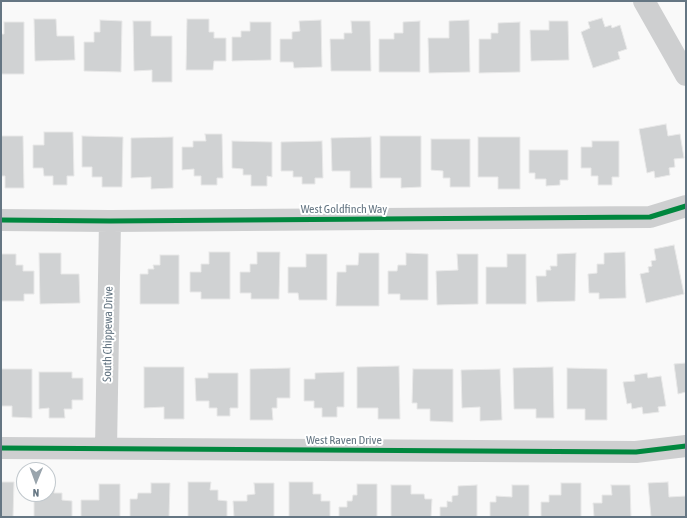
<!DOCTYPE html>
<html>
<head>
<meta charset="utf-8">
<style>
	body { margin:0 }
	#map { position:relative; width:687px; height:518px; overflow:hidden; background:#f9f9f9; font-family:"Asap Condensed",sans-serif }
	canvas { display:block }
	.frame { position:absolute; inset:0; border:2px solid #657683; pointer-events:none }
	.north { position:absolute; left:16px; top:462px; width:40px; height:40px; box-sizing:border-box; background:#fff; border:1px solid #c1c8cd; border-radius:50%; rotate:181deg; font-size:11px; font-weight:700; line-height:16px; text-align:center; color:#657683 }
	.north::after { content:''; display:block; margin:auto; width:14px; height:18px; background:#99a4ac; clip-path:polygon(50% 0,100% 100%,50% 72%,0 100%) }
</style>
</head>
<body>
<div id="map">
<canvas width="687" height="518"></canvas>
<div class="frame"></div>
<div class="north">N</div>
</div>
<script>
const g = document.querySelector('canvas').getContext('2d');
g.lineJoin = 'round';
function paint(path, color) { g.fillStyle = color; g.fill(path, 'evenodd'); }
const shape = rows => new Path2D(rows.map(r => 'M' + r).join(''));
function stroke(path, color, width, dash) { g.strokeStyle = color; g.lineWidth = width; g.lineCap = dash ? 'butt' : 'round'; g.setLineDash(dash || []); g.stroke(path); }
function drawText(font, color, halo, rows, align = 'center') {
  g.font = font + ' "Asap Condensed",sans-serif'; g.lineWidth = 4; g.setLineDash([]); g.textBaseline = 'middle'; g.strokeStyle = halo; g.fillStyle = color; for (const [text, x, y, turn = 0] of rows) {
    g.save(); g.translate(x, y); g.rotate((+turn || 0) * Math.PI / 180); g.textAlign = isNaN(turn) ? turn : align; if (halo) g.strokeText(text, 0, 0); g.fillText(text, 0, 0); g.restore();
  }
}
const building = shape([
	[602,18,605,27,611,25,612,28,620,25,627,49,618,52,620,59,593,68,581,32,590,28,588,22,602,18],
	[34,19,56,19,57,36,74,36,75,60,35,61,34,19],
	[187,19,209,19,209,32,214,32,214,38,226,38,226,61,214,61,213,70,186,70,187,19],
	[100,20,122,21,121,72,84,71,84,42,94,42,94,32,100,32,100,20],
	[321,20,322,67,294,68,293,62,280,62,280,39,292,39,292,32,300,31,299,21,321,20],
	[469,20,470,72,429,73,428,38,449,38,449,21,469,20],
	[133,21,151,21,151,36,172,36,172,82,152,82,152,70,134,71,133,21],
	[351,21,370,21,371,71,331,71,330,39,344,39,344,33,352,33,351,21],
	[420,21,420,72,379,72,379,39,394,39,394,33,403,33,403,22,420,21],
	[549,21,568,21,569,60,531,61,530,30,549,30,549,21],
	[4,22,24,22,24,74,1,74,1,34,4,34,4,22],
	[250,22,271,22,271,60,232,61,232,37,241,37,241,31,250,31,250,22],
	[520,22,520,72,479,73,479,39,491,39,491,33,498,33,498,23,520,22],
	[666,124,668,136,680,134,684,158,674,159,675,167,669,168,670,175,655,178,654,171,647,173,639,129,666,124],
	[44,132,73,132,74,176,67,176,67,185,53,185,53,176,44,176,43,168,33,168,33,145,44,145,44,132],
	[205,134,222,134,223,178,217,178,217,185,201,185,201,176,194,176,194,169,182,170,182,147,193,147,193,141,206,141,205,134],
	[1,136,23,136,24,188,5,188,5,176,1,176,1,136],
	[82,136,123,137,122,187,102,187,102,177,92,177,92,167,82,167,82,136],
	[380,136,421,136,421,187,401,188,401,178,380,178,380,136],
	[173,137,173,188,151,189,151,177,131,178,131,138,173,137],
	[371,137,372,188,350,188,350,171,332,171,331,138,371,137],
	[478,137,520,137,520,189,498,189,498,177,478,177,478,137],
	[431,139,470,139,470,187,450,187,450,178,443,178,443,171,431,170,431,139],
	[232,141,272,142,272,177,267,176,267,186,251,186,251,175,243,175,243,169,232,168,232,141],
	[322,141,323,178,315,178,315,184,302,184,302,177,293,177,293,171,281,171,281,142,322,141],
	[592,141,619,141,619,177,612,177,612,185,598,185,598,176,591,176,591,168,581,168,581,147,592,147,592,141],
	[529,150,568,150,568,180,560,180,560,185,546,186,546,179,535,179,535,173,529,173,529,150],
	[674,245,684,294,646,303,640,274,649,272,648,267,652,266,651,261,656,260,654,249,674,245],
	[209,252,230,252,230,299,201,299,201,292,190,292,190,272,201,272,201,264,209,264,209,252],
	[257,252,280,252,279,299,251,299,251,293,240,293,240,272,250,272,250,264,257,264,257,252],
	[625,252,626,298,599,299,599,293,589,293,588,274,597,273,597,264,604,264,604,253,625,252],
	[39,253,61,253,61,274,79,274,80,303,40,304,39,253],
	[359,253,379,253,379,306,336,306,337,272,346,272,346,265,358,265,359,253],
	[406,253,428,254,428,300,400,300,400,294,388,294,388,271,397,271,398,265,406,265,406,253],
	[576,253,575,301,537,302,536,276,546,276,546,270,551,270,550,266,557,266,557,254,576,253],
	[1,254,16,254,16,265,23,265,23,271,34,271,34,294,24,294,24,301,1,301,1,254],
	[306,254,327,254,327,300,299,300,298,293,288,293,288,267,306,267,306,254],
	[457,254,478,254,478,304,437,305,436,271,458,270,457,254],
	[507,254,526,254,526,304,486,304,486,267,507,267,507,254],
	[160,255,179,255,179,304,140,304,140,274,148,274,148,269,154,269,153,265,160,265,160,255],
	[686,363,686,392,678,394,674,364,686,363],
	[399,366,400,419,378,419,378,408,357,408,357,367,399,366],
	[144,367,184,367,184,419,164,419,164,407,144,408,144,367],
	[553,367,554,418,536,418,536,409,514,409,513,368,553,367],
	[290,368,290,398,277,398,277,408,272,408,273,420,250,420,250,369,290,368],
	[567,368,607,369,607,420,585,420,585,409,567,409,567,368],
	[1,369,32,369,32,418,12,417,12,406,1,406,1,369],
	[413,369,453,369,453,422,430,421,430,409,417,409,417,403,412,403,413,369],
	[500,369,502,420,480,421,480,407,462,408,461,370,500,369],
	[39,372,72,372,72,378,83,378,83,400,72,400,72,409,64,409,65,418,49,418,49,408,39,409,39,372],
	[344,372,344,407,337,407,337,417,322,417,322,408,314,408,314,401,304,401,304,379,315,379,315,373,344,372],
	[208,373,238,373,238,408,230,408,230,416,217,416,217,408,209,408,209,401,196,401,195,378,208,378,208,373],
	[647,373,648,378,661,376,666,406,658,407,659,412,643,414,642,407,632,409,631,403,627,404,623,382,635,381,634,375,647,373],
	[1,482,14,482,13,517,1,517,1,482],
	[188,482,211,482,210,490,218,490,218,500,227,501,227,517,188,517,188,482],
	[289,482,313,482,313,494,321,494,321,501,330,501,330,517,289,517,289,482],
	[668,482,669,497,686,496,686,517,651,517,648,483,668,482],
	[48,483,55,483,54,493,62,493,62,500,72,501,72,517,34,517,34,494,48,494,48,483],
	[151,483,170,483,169,517,130,517,130,499,137,499,138,493,151,493,151,483],
	[254,483,274,483,274,517,234,517,233,501,247,501,247,495,255,494,254,483],
	[561,483,581,483,581,517,541,517,541,502,549,502,549,495,561,495,561,483],
	[99,484,120,484,120,517,81,517,81,500,99,500,99,484],
	[357,484,377,484,377,517,339,517,339,507,347,507,347,501,352,501,353,495,357,495,357,484],
	[391,485,411,485,411,494,424,494,425,499,432,499,431,517,391,517,391,485],
	[477,485,477,517,440,517,440,507,447,507,447,501,452,502,452,496,458,495,458,486,477,485],
	[512,485,529,485,529,517,490,517,490,502,496,502,496,496,512,497,512,485],
	[611,485,630,485,631,517,594,517,593,503,602,503,602,495,612,495,611,485]
]);
paint(building, '#d0d2d3');
stroke(building, '#e8e8e8', 1);
stroke(shape([
	[644,1,686,75],
	[1,220,110,221,650,217,686,206],
	[1,448,636,452,686,446],
	[106,448,110,221]
]), '#cecfd0', 22);
stroke(shape([
	[1,220,110,221,650,217,686,206],
	[1,448,636,452,686,446]
]), '#00873e', 5);
drawText('12px', '#657683', '#fff', [
	["West Goldfinch Way",344,209],
	["South Chippewa Drive",108,334,-89],
	["West Raven Drive",344,440]
]);
</script>
</body>
</html>
